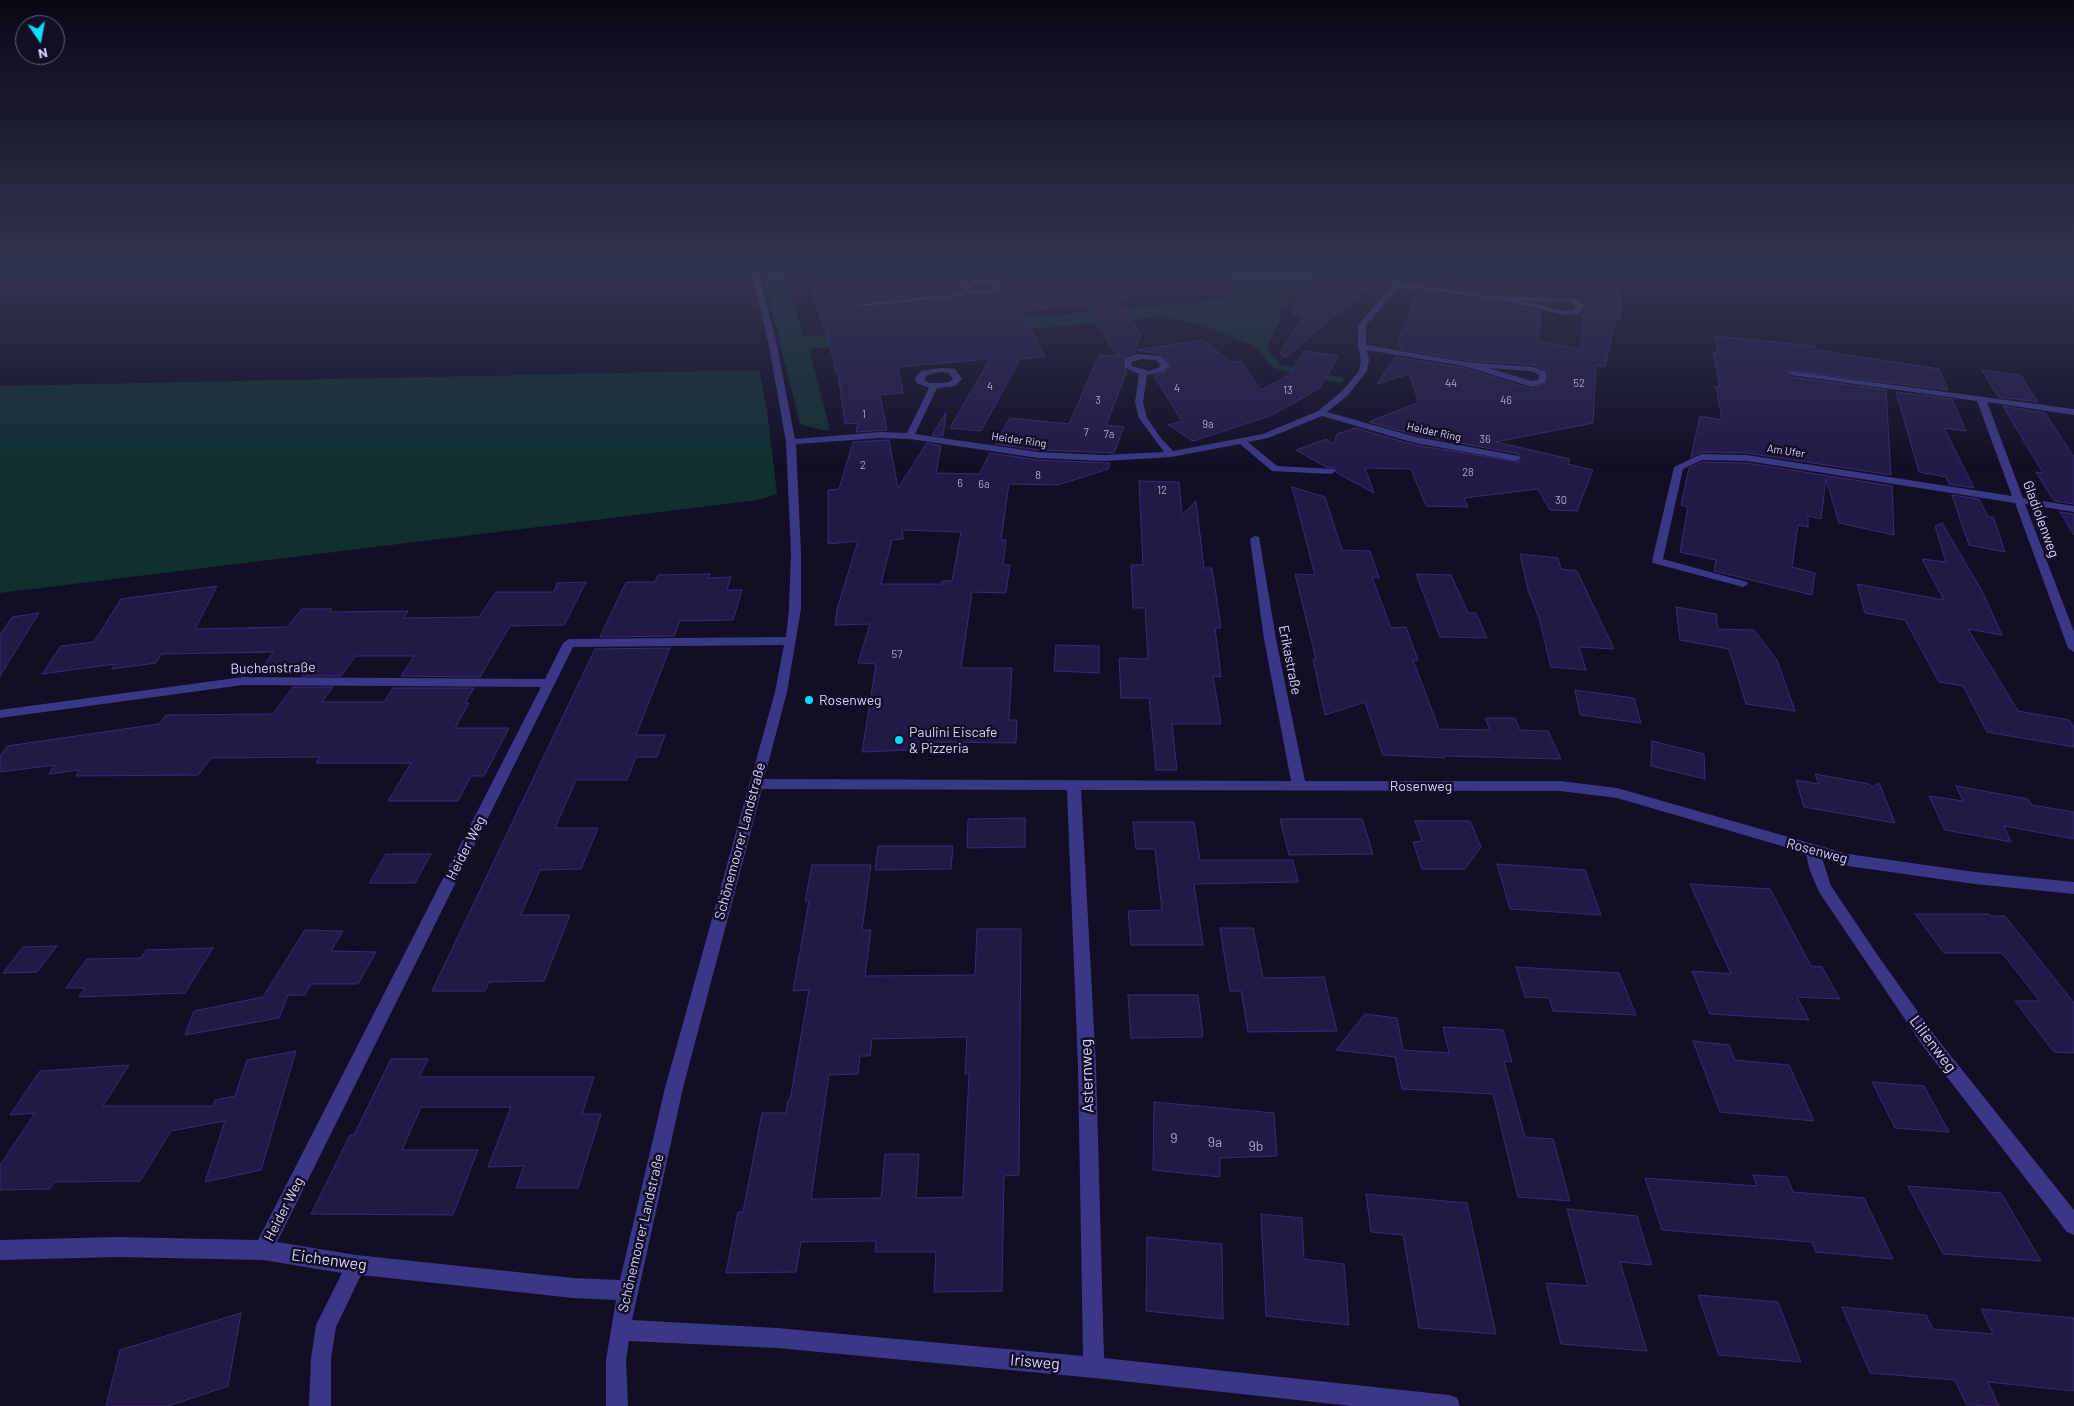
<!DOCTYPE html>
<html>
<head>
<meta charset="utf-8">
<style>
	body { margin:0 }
	#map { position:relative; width:2074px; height:1406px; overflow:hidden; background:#120e25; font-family:Barlow,sans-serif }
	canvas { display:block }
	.north { position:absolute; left:15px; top:15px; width:50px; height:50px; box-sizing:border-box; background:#120e25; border:1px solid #615c7c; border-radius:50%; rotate:168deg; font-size:14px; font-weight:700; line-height:20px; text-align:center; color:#d8d2ff }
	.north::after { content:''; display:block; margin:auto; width:18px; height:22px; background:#00dffd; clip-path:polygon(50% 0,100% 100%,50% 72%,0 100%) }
</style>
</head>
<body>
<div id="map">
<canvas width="2074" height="1406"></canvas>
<div class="north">N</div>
</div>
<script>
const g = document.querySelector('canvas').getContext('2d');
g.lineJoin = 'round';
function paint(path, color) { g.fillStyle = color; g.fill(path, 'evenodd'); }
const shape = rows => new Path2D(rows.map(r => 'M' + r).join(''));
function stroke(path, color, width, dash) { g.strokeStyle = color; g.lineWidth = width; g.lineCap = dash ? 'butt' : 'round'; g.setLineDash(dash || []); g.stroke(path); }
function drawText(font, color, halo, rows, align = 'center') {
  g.font = font + ' Barlow,sans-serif'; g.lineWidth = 5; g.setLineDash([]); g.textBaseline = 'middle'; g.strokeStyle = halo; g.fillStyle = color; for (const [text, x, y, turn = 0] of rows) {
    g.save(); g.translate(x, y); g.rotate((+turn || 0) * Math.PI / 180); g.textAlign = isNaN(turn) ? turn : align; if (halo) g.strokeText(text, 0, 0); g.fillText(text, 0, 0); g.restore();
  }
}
paint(shape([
	[762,271,784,271,804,337,1214,301,1228,297,1234,291,1224,271,1320,271,1312,285,1295,293,1279,309,1278,314,1283,315,1266,347,1281,365,1345,378,1341,383,1273,368,1255,347,1244,342,1199,324,1162,317,809,349,830,430,821,430,800,424],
	[759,370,767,410,777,494,758,500,0,593,0,386]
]), '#102f2f');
const building = shape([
	[807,271,847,271,855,290,911,285,905,273,922,271,1114,271,1130,298,1116,298,1141,335,1134,353,1122,358,1122,367,1127,371,1106,425,1124,427,1114,453,1038,450,995,444,1010,418,1069,424,1099,355,1118,356,1085,305,1021,311,1045,357,1020,359,981,431,950,428,990,359,898,367,903,393,880,395,887,430,856,432,858,423,845,424,838,373,836,373,827,331,824,331,807,271],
	[985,277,1001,282,1001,292,979,297,969,295,952,300,862,309,856,306,862,301,951,292,960,289,968,279,985,277],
	[1342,271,1368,271,1366,275,1380,277,1285,358,1280,353,1305,315,1292,314,1298,299,1307,288,1333,292,1342,271],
	[1426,271,1447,271,1447,274,1545,286,1544,296,1500,294,1421,284,1426,271],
	[1604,281,1620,284,1621,320,1616,319,1605,367,1596,365,1593,423,1496,442,1570,459,1568,464,1593,470,1577,511,1550,510,1538,489,1464,498,1468,507,1426,506,1411,469,1365,468,1374,493,1337,473,1335,468,1326,467,1296,450,1326,439,1334,444,1337,434,1355,428,1415,445,1520,462,1519,454,1416,435,1369,422,1419,402,1409,374,1377,384,1395,357,1464,368,1531,389,1548,382,1549,371,1533,365,1465,360,1400,349,1402,346,1397,345,1418,291,1500,302,1542,312,1537,341,1581,349,1584,310,1586,306,1584,302,1604,281],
	[1714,336,1815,346,1816,350,1939,369,1948,390,1786,370,1785,374,1791,377,1886,390,1891,475,1747,453,1701,452,1691,457,1700,416,1722,420,1716,386,1720,387,1713,353,1718,353,1714,336],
	[1204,340,1230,362,1241,361,1261,390,1289,375,1304,351,1338,356,1320,388,1270,416,1193,441,1168,425,1182,421,1154,376,1165,373,1171,364,1161,354,1137,350,1204,340],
	[1982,370,2020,375,2038,402,1998,397,1982,370],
	[1896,392,1952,399,1966,431,1944,428,1974,488,1949,484,1946,477,1919,472,1896,392],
	[2003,406,2045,413,2074,457,2074,504,2054,501,2036,472,2043,473,2003,406],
	[946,413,943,436,932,435,946,413],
	[889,440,898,488,927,443,941,446,936,473,979,474,990,453,1038,460,1110,463,1108,469,1058,485,1009,484,1001,540,1006,540,1003,565,1010,565,1006,593,972,592,961,668,1012,668,1009,720,1017,720,1016,743,934,742,934,749,862,752,876,664,858,663,870,624,835,625,837,609,858,541,828,544,828,490,839,489,853,442,889,440],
	[902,530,961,532,952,581,942,581,942,584,881,584,892,540,903,539,902,530],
	[1702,462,1747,463,1892,486,1894,535,1839,523,1826,479,1821,519,1808,516,1808,527,1798,525,1792,567,1815,573,1812,595,1714,571,1716,560,1680,552,1688,507,1681,505,1689,468,1702,462],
	[1139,481,1179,482,1182,515,1196,501,1204,568,1212,568,1221,628,1215,628,1221,677,1213,676,1221,724,1172,724,1177,770,1156,770,1149,698,1121,698,1119,658,1148,659,1145,608,1133,608,1131,565,1143,565,1139,481],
	[1292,487,1325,497,1342,550,1370,551,1379,578,1372,577,1391,628,1406,627,1418,660,1413,660,1439,729,1490,730,1485,718,1515,718,1520,730,1548,731,1561,759,1444,756,1445,758,1383,755,1365,702,1325,715,1313,659,1316,659,1295,574,1315,575,1292,487],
	[1952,495,1979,499,1988,517,1993,517,2005,552,1969,545,1952,495],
	[2060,512,2074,514,2074,535,2060,512],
	[1942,523,1982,591,2002,635,1968,629,2018,711,2069,720,2074,727,2074,747,1987,732,1963,686,1939,682,1905,620,1865,613,1857,584,1944,600,1922,559,1946,562,1935,526,1942,523],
	[1520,554,1558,558,1561,569,1577,571,1614,649,1579,647,1586,670,1551,667,1539,618,1528,590,1520,554],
	[710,574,708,578,731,577,727,590,742,590,733,620,680,621,674,636,600,637,626,582,655,582,658,575,710,574],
	[1416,574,1451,575,1468,613,1476,613,1487,638,1440,637,1416,574],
	[586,582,564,625,510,626,480,677,401,676,414,656,356,656,341,676,302,676,311,663,264,664,274,652,161,654,156,663,112,669,115,664,42,674,61,646,94,642,121,599,217,586,195,629,287,627,302,609,332,609,329,612,408,611,404,618,479,617,496,592,554,592,557,583,586,582],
	[1676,607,1716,614,1718,629,1754,630,1777,660,1795,711,1746,704,1729,649,1680,640,1676,607],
	[39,613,0,676,0,635,12,617,39,613],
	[1056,645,1099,646,1099,673,1054,671,1056,645],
	[670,648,636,735,665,735,657,757,636,757,627,780,576,780,555,828,598,828,581,869,540,870,521,915,570,915,544,981,489,982,485,991,432,991,595,649,670,648],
	[293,687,333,687,322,702,384,702,393,688,474,688,465,703,469,703,455,728,509,728,484,776,471,776,458,801,388,801,411,763,316,763,320,757,211,758,198,775,76,776,79,770,49,774,55,765,0,772,0,756,7,746,159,724,166,715,273,714,293,687],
	[1575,690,1634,698,1641,723,1580,715,1575,690],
	[1652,741,1704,754,1705,779,1651,766,1652,741],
	[1815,774,1869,784,1872,787,1879,783,1895,823,1804,807,1796,780,1819,784,1815,774],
	[1956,786,2028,799,2032,805,2074,812,2074,839,2004,826,2011,842,1945,830,1929,796,1963,801,1956,786],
	[1025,818,1025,847,967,848,968,819,1025,818],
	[1280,819,1362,819,1373,854,1289,855,1280,819],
	[1415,821,1470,821,1481,847,1465,869,1422,869,1413,842,1422,841,1415,821],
	[1133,822,1194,822,1200,860,1293,860,1298,882,1194,884,1203,945,1131,945,1128,911,1162,910,1155,849,1136,849,1133,822],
	[878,846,953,846,951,869,875,870,878,846],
	[386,854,431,854,415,883,369,883,386,854],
	[1497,864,1585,870,1601,915,1510,909,1497,864],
	[812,865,871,865,862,930,871,930,865,976,975,975,977,929,1021,929,1019,1175,1004,1176,1002,1291,934,1292,936,1252,875,1252,876,1241,801,1242,796,1272,726,1273,738,1212,743,1212,762,1113,786,1113,788,1100,790,1100,809,990,793,991,809,901,805,901,812,865],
	[967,1037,965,1074,969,1074,963,1197,916,1198,919,1154,885,1154,881,1198,811,1199,829,1075,858,1074,860,1056,870,1056,872,1039,967,1037],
	[1690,884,1770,889,1811,966,1822,967,1840,999,1797,997,1809,1020,1710,1014,1692,971,1731,974,1690,884],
	[1915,914,1989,914,1991,916,2005,916,2074,1003,2074,1053,2054,1052,2015,1001,2040,1001,2002,953,1944,953,1915,914],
	[1220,928,1253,928,1263,978,1324,977,1337,1031,1248,1032,1241,991,1230,991,1220,928],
	[305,930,343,931,331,951,376,952,358,984,311,984,305,995,288,995,279,1018,185,1035,194,1011,263,997,305,930],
	[57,946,37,972,3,973,23,947,57,946],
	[213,948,185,993,79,997,85,988,66,988,87,959,141,958,146,950,213,948],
	[1516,967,1619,973,1636,1015,1553,1011,1549,998,1525,997,1516,967],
	[1128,995,1198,995,1203,1037,1131,1038,1128,995],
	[1365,1014,1397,1018,1403,1050,1449,1053,1443,1027,1503,1030,1512,1062,1504,1061,1525,1137,1553,1139,1570,1201,1518,1197,1493,1094,1402,1089,1395,1057,1336,1050,1365,1014],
	[1693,1041,1729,1045,1735,1060,1789,1065,1814,1121,1720,1112,1693,1041],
	[296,1051,261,1170,205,1182,225,1121,171,1131,140,1181,54,1182,50,1189,0,1190,0,1165,35,1113,10,1115,40,1071,129,1065,103,1106,213,1106,215,1100,235,1096,247,1060,296,1051],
	[391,1059,428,1059,419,1077,594,1077,582,1114,601,1114,578,1188,516,1188,524,1166,488,1167,511,1107,421,1107,402,1150,478,1150,453,1215,311,1214,350,1135,354,1135,391,1059],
	[1872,1082,1924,1086,1949,1132,1895,1128,1872,1082],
	[1154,1102,1274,1113,1277,1156,1220,1158,1220,1177,1153,1170,1154,1102],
	[1753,1175,1787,1177,1793,1192,1864,1198,1893,1259,1816,1252,1812,1242,1662,1230,1645,1178,1757,1186,1753,1175],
	[1908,1186,2001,1193,2041,1261,1943,1254,1908,1186],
	[1366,1194,1467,1203,1496,1334,1419,1328,1403,1235,1371,1232,1366,1194],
	[1567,1209,1637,1216,1652,1265,1620,1262,1647,1351,1561,1344,1546,1283,1588,1286,1567,1209],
	[1261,1214,1302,1218,1304,1259,1344,1264,1349,1325,1266,1316,1261,1214],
	[1147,1237,1222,1244,1223,1319,1146,1311,1147,1237],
	[1698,1295,1778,1302,1801,1362,1719,1355,1698,1295],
	[1842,1307,1926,1315,1933,1329,1993,1334,1981,1309,2074,1318,2074,1391,1988,1382,1999,1406,1988,1406,1966,1404,1955,1380,1870,1373,1842,1307],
	[241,1313,228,1386,168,1406,106,1406,120,1350,241,1313]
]);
paint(building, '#231947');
stroke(building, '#3a2a74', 1);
paint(shape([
	[751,271,758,271,777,346,795,439,880,432,907,433,929,388,917,383,915,378,921,371,941,368,955,369,962,379,955,386,937,388,915,434,1038,452,1104,455,1164,452,1139,418,1135,402,1139,374,1124,367,1124,359,1137,354,1161,356,1170,365,1164,372,1147,375,1143,402,1147,418,1160,437,1173,451,1263,434,1318,411,1341,392,1359,371,1361,360,1358,347,1358,325,1394,284,1397,271,1404,271,1401,283,1500,296,1579,299,1584,306,1578,314,1565,315,1500,300,1399,287,1366,325,1366,345,1465,362,1533,367,1547,372,1546,382,1532,387,1464,366,1367,350,1369,360,1367,371,1347,396,1327,412,1416,437,1519,456,1519,460,1516,461,1415,443,1322,416,1268,438,1248,442,1277,466,1334,469,1336,471,1331,474,1272,471,1240,444,1171,457,1104,461,1038,458,910,439,880,438,796,444,801,553,801,609,787,692,764,779,1291,781,1264,639,1250,539,1255,536,1259,537,1276,639,1305,781,1560,781,1617,788,1848,854,1975,872,2074,882,2074,894,1975,884,1848,866,1822,858,1831,886,1881,960,1935,1036,2074,1210,2074,1235,2067,1232,1923,1046,1819,892,1809,868,1806,853,1617,798,1560,791,1081,790,1096,1066,1104,1358,1449,1395,1457,1398,1460,1406,1352,1406,1094,1378,777,1348,629,1341,626,1360,628,1406,606,1406,606,1360,616,1300,573,1298,361,1275,336,1327,331,1358,331,1406,309,1406,311,1358,316,1325,342,1273,263,1260,117,1257,0,1260,0,1240,117,1237,258,1240,541,687,243,685,0,718,0,710,243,677,545,679,563,643,569,639,786,637,789,609,791,553,786,442,769,346,751,271],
	[1522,301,1570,302,1576,306,1573,310,1565,311,1522,301],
	[1141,359,1156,360,1161,365,1158,368,1149,371,1132,366,1131,362,1141,359],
	[1488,368,1531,371,1540,375,1538,380,1532,381,1488,368],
	[941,372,949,373,953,379,949,382,941,383,930,383,924,380,927,375,941,372],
	[784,645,775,692,665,1088,620,1280,573,1278,356,1255,277,1242,573,647,784,645],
	[762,789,1067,790,1078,1066,1083,1356,777,1328,632,1320,683,1088,762,789],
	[1126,271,1149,271,1146,273,1126,271],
	[985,279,1000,283,1000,291,979,295,969,293,952,298,862,307,858,305,862,303,951,294,964,290,961,288,968,281,985,279],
	[985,283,993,288,979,291,969,288,973,285,985,283],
	[1788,371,2074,409,2074,415,1987,402,2023,498,2074,506,2074,512,2025,504,2074,632,2074,652,2068,648,2015,503,1747,461,1702,460,1683,469,1663,559,1747,582,1748,584,1743,587,1653,563,1652,561,1674,467,1701,454,1747,455,2012,496,1977,401,1791,375,1787,373,1788,371]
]), '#3b3786');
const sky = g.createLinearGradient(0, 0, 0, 468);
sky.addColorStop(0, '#0a0814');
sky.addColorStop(0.58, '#333651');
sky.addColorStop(1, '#33365100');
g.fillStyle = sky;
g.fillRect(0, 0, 2074, 468);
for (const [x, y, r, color] of [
	[809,700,5,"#00dffd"],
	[899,740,5,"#00dffd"]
]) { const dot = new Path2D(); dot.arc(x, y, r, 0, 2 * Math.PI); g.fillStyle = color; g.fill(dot); stroke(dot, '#120e25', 2); }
drawText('11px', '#aba4d1', null, [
	["44",1451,383],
	["52",1579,383],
	["4",990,386],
	["4",1177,388],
	["13",1288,390],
	["3",1098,400],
	["46",1506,400],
	["1",864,414],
	["9a",1208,424],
	["7",1086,432],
	["7a",1109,434],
	["36",1485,439],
	["2",863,465],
	["28",1468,472],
	["8",1038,475],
	["6",960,483],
	["6a",984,484],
	["12",1162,490],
	["30",1561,500],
	["57",897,654]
]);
drawText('11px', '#d8d2ff', '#120e25', [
	["Heider Ring",1434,432,12],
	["Heider Ring",1019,440,8],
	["Am Ufer",1786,451,9]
]);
drawText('14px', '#d8d2ff', '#120e25', [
	["Gladiolenweg",2041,519,70],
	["Erikastraße",1290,660,79],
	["Buchenstraße",273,668,-1],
	["Rosenweg",1421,786],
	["Schönemoorer Landstraße",740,841,-75],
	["Heider Weg",466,848,-63],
	["Rosenweg",1817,851,15],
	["Heider Weg",284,1209,-63],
	["Schönemoorer Landstraße",641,1233,-77]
]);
drawText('14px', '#d8d2ff', '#120e25', [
	["Rosenweg",819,700],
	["Paulini Eiscafe",909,732],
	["& Pizzeria",909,748]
], 'left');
drawText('14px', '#aba4d1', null, [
	["9",1174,1138],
	["9a",1215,1142],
	["9b",1256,1146]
]);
drawText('16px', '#d8d2ff', '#120e25', [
	["Lilienweg",1933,1044,53],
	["Asternweg",1087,1076,-92],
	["Eichenweg",329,1260,8],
	["Irisweg",1035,1362,5]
]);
</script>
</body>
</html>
